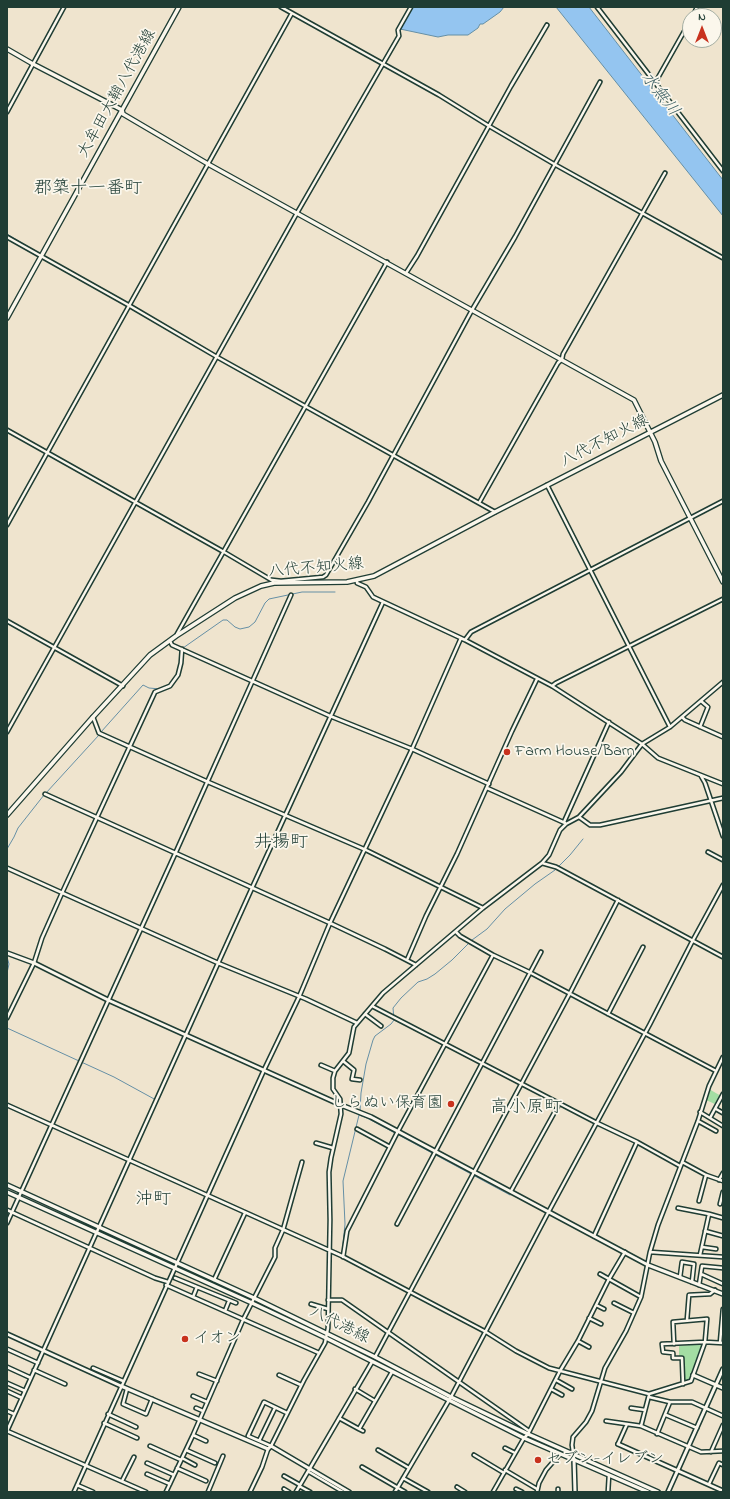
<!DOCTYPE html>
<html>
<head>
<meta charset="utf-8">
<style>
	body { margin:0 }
	#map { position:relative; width:730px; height:1499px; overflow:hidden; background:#efe4ce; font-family:"Indie Flower",sans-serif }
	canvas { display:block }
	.frame { position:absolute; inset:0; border:8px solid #1f3d34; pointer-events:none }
	.north { position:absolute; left:682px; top:8px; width:40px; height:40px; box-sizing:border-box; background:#fbf7ec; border:1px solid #a3ada2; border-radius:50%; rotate:0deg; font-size:11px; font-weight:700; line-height:16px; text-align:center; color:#1f3d34 }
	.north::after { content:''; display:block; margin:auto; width:14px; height:18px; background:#c8321e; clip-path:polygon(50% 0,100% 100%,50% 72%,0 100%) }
</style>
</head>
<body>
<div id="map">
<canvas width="730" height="1499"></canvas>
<div class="frame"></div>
<div class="north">N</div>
</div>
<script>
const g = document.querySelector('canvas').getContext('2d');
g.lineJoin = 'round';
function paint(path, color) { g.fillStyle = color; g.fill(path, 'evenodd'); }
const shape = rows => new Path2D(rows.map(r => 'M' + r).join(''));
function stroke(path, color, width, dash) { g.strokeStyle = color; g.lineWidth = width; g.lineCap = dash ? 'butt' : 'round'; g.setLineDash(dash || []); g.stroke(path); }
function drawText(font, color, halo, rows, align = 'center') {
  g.font = font + ' "Indie Flower","Klee One",sans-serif'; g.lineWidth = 3.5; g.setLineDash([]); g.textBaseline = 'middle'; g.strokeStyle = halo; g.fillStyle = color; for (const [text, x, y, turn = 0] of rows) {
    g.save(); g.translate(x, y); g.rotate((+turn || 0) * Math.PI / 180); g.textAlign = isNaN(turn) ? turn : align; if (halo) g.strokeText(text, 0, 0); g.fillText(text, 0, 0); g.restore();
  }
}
paint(shape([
	[709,1089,721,1096,717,1105,706,1100],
	[703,1344,690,1380,684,1382,682,1357,679,1356,679,1346]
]), '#a3dda3');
const water = shape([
	[412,7,504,7,500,12,483,24,480,24,478,28,468,35,448,35,438,37,400,29,412,7],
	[556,7,589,7,723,180,723,216,556,7]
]);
paint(water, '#94c5f0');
stroke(water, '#658fa5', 1);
stroke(shape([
	[7,234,40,254],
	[43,255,63,267],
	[183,648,223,620,227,620,235,627,240,629,249,627,255,622,265,603,269,599,302,592,335,592],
	[101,732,143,685,149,688,160,689],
	[46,793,99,735],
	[7,849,14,837,18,828,44,795],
	[7,957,9,964,7,973],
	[394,1020,427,1036],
	[7,1028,114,1077,156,1100],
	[436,1040,594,1123],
	[319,1093,360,1111,361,1093,366,1064,373,1040,375,1036,391,1024,394,1020,393,1008,401,998,418,982,427,979,435,974,452,960,472,940,487,929,505,909,535,884,555,870,570,855,583,839],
	[342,1254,345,1224,343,1181,359,1115,367,1118,510,1195]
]), '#658fa5', 1);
const minor = shape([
	[281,7,439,95,489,126,554,164,723,258],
	[597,7,723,171],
	[693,16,697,7],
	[655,83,690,21],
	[7,112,64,7],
	[7,237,130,306,217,357,495,512],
	[406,273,417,256,511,86,547,25],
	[7,430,224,552,273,581],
	[547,485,670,727],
	[479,503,558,363,562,359,563,354,665,173],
	[7,525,292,13],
	[272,580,281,581,323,577,326,575,368,502,472,310,515,237,600,82],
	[357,580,357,583,366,587,373,597,465,640,552,686,642,744,658,758,723,784],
	[7,621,123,686],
	[177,634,387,262],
	[465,640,471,632,723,501],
	[170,641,172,645,252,681,330,716,412,749,489,784],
	[552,686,556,683,723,599],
	[93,717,99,733,208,782,366,850,483,908],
	[682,717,685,720,723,737],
	[700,727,708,707,701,701],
	[7,732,297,213,399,36,398,30,411,7],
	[701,776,705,783,723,836],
	[487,788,565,823],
	[45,794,330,923,385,949,416,965],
	[579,817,590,825,600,825,723,798],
	[564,822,609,722],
	[708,852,723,860],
	[542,863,556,867,723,957],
	[7,868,218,963,306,999,357,1023],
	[456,932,460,936,493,955,531,973,716,1071],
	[407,960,426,916,457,854,512,731,537,679],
	[372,1006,597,1123,637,1142,680,1166],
	[365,1014,381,1026],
	[608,1014,643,947],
	[7,1018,34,963,42,938,62,893,155,692,170,686,178,675,181,663,182,649],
	[343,1061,354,1070,352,1079,360,1080],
	[321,1065,335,1071],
	[7,1105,342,1256,486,1332,516,1351,549,1368,649,1394,691,1381,705,1342,707,1319,673,1322,674,1344],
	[716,1109,723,1113],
	[700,1112,723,1126],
	[710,1118,723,1094],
	[698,1121,716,1131],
	[357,1129,390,1147],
	[316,1143,333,1148],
	[682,1162,706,1175,723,1181],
	[719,1180,723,1173],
	[511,1191,558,1106],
	[699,1201,706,1175],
	[720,1204,723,1192],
	[678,1208,709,1214,700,1255],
	[7,1210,155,1278,168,1282],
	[709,1214,723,1218],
	[7,1223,175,854,291,595],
	[397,1224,541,952],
	[705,1231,723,1236],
	[594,1236,637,1142],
	[702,1247,716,1249],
	[650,1252,723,1257],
	[343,1257,347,1231,397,1133,493,955],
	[600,1274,641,1297],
	[701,1274,723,1284],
	[680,1277,682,1262,694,1264,692,1282],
	[175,1278,236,1303],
	[214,1280,245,1213],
	[166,1285,319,1353],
	[699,1285,702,1266,723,1268],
	[193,1297,197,1287],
	[328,1300,342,1300,529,1431],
	[614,1303,634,1313],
	[311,1304,328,1309],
	[596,1305,604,1309],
	[225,1311,229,1301],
	[589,1318,601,1324],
	[687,1320,689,1295,710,1294,715,1290],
	[578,1341,589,1347],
	[720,1343,723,1309],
	[7,1349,38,1363],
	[375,1357,570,993,618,900],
	[7,1367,31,1378],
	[93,1368,123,1381],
	[34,1370,65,1384],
	[199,1374,217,1381],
	[279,1375,301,1385],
	[556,1380,572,1389],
	[7,1383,25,1391],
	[683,1384,682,1358,673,1358,673,1353,663,1352,662,1344,705,1342,723,1343],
	[127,1389,123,1404,146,1414,152,1399],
	[355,1389,375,1401],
	[551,1389,562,1395],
	[7,1391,22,1398],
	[193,1396,207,1402],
	[649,1397,670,1402,692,1402,723,1416],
	[196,1408,203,1411],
	[631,1408,645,1410],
	[7,1411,14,1414],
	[287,1413,264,1402,248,1436,271,1446,304,1380,325,1343,328,1328,330,1220,329,1172,331,1158,341,1114,340,1099,333,1089,333,1078,335,1071,349,1053,354,1027,383,993,483,908,542,863,549,855,560,830,566,824,579,817,621,772,642,744,670,727,723,682],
	[108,1414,136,1427],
	[666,1415,697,1428],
	[339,1418,359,1429],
	[606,1421,627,1424],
	[104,1423,137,1438],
	[641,1426,649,1395],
	[7,1431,252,888,383,602],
	[7,1431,146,1492],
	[363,1431,359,1429,392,1372],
	[657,1434,670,1402],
	[193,1435,206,1441],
	[259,1441,275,1408],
	[618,1444,627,1424,641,1426,701,1452,723,1451],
	[150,1446,181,1460],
	[505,1448,515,1453],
	[186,1450,215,1463],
	[378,1450,409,1468],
	[711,1452,723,1425],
	[474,1455,504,1473],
	[182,1458,195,1465],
	[574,1459,572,1445,573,1437,586,1422,592,1411,605,1368,626,1331,641,1297,650,1252,658,1225,698,1121,709,1086,723,1057],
	[147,1463,174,1475],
	[362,1467,405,1492],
	[177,1468,206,1481],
	[505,1470,537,1489],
	[309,1472,343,1492],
	[147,1474,170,1484],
	[284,1476,300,1485],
	[403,1478,428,1492],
	[122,1481,134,1457],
	[709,1484,719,1463,723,1465],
	[77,1485,93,1492],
	[299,1486,310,1492],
	[457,1487,465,1492],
	[284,1489,289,1492],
	[516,1489,522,1492],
	[74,1492,264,1070,299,997,330,923,412,749,461,638],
	[166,1492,193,1435,243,1320,275,1257,275,1248,283,1230,302,1162],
	[208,1492,223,1456],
	[250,1492,262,1467,268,1449],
	[296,1492,372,1362],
	[395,1492,451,1397,549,1211,650,1024,693,940,723,885],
	[493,1492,524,1438,528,1434,560,1371,578,1341,609,1279,625,1252],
	[537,1492,539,1483,546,1470,560,1454],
	[558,1492,558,1489],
	[608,1492,609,1475]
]);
const tertiary = shape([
	[7,953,34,963,108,1000,341,1105,371,1117,648,1265,723,1294],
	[7,1334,121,1386,268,1449,271,1446,349,1492],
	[693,1375,723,1388],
	[618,1444,723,1491],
	[574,1459,575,1492],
	[668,1492,723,1369]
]);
const secondary = shape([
	[7,49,33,64,122,110,123,114,208,164,634,400,655,442,661,461,723,582],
	[7,318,179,7],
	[7,815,93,717,150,655,176,636,235,598,261,586,274,583,347,582,374,576,495,512,723,395],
	[7,1185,254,1298,375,1357,451,1397,528,1434,658,1492],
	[7,1192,252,1303,326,1338,524,1438,648,1492]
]);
stroke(minor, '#1f3d34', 5.5);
stroke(tertiary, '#1f3d34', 6);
stroke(secondary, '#1f3d34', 6);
stroke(minor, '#fbf7ec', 2.5);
stroke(tertiary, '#fbf7ec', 3);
stroke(secondary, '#fbf7ec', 3.5);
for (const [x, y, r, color] of [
	[507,752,4,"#c8321e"],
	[451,1104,4,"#c8321e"],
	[185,1339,4,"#c8321e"],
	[538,1460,4,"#c8321e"]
]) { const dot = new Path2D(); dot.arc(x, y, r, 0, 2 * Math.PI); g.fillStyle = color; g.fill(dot); stroke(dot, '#fbf7ec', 1.5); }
drawText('16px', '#1f3d34', '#fbf7ec', [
	["大牟田大鞘八代港線",118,94,-61],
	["八代不知火線",605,442,-27],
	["八代不知火線",316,569,-5],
	["八代港線",339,1326,26]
]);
drawText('16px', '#1f3d34', '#fbf7ec', [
	["Farm House/Barn",515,752],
	["しらぬい保育園",443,1104,"right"],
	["イオン",193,1339],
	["セブン-イレブン",546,1460]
], 'left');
drawText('italic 17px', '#3c5f63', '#fbf7ec', [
	["水無川",659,95,52]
]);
drawText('18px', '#1f3d34', '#fbf7ec', [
	["郡築十一番町",88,190],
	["井揚町",281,844],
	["高小原町",526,1109],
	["沖町",153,1201]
]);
</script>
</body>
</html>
